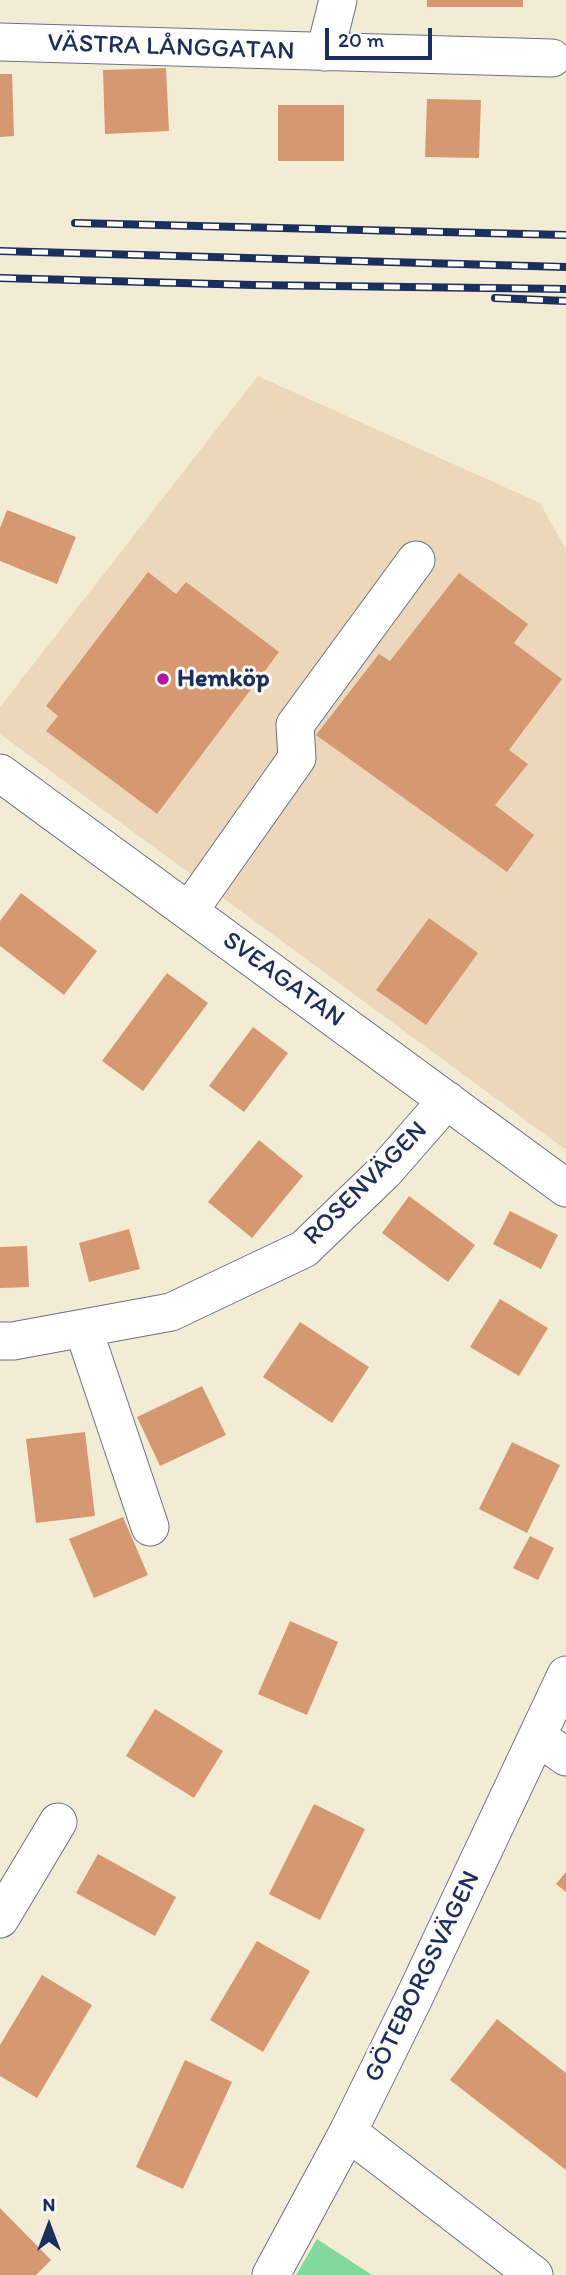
<!DOCTYPE html>
<html>
<head>
<meta charset="utf-8">
<style>
	body { margin:0 }
	#map { position:relative; width:566px; height:2275px; overflow:hidden; background:#f3ecd5; font-family:Itim,sans-serif }
	canvas { display:block }
	.north { position:absolute; left:14px; top:2191px; width:70px; height:70px; -webkit-text-stroke:5px #fdfcf7; paint-order:stroke; rotate:0deg; font-size:19px; font-weight:700; line-height:28px; text-align:center; color:#1b2f5e }
	.north::after { content:''; display:block; margin:auto; width:24px; height:32px; background:#1b2f5e; clip-path:polygon(50% 0,100% 100%,50% 72%,0 100%) }
	.scale { position:absolute; left:325px; top:28px; width:107px; height:32px; box-sizing:border-box; border:4px solid #1b2f5e; border-top:0; padding-left:9px; font-size:21px; line-height:24px; white-space:nowrap; color:#1b2f5e; -webkit-text-stroke:5px #fdfcf7; paint-order:stroke }
</style>
</head>
<body>
<div id="map">
<canvas width="566" height="2275"></canvas>
<div class="north">N</div>
<div class="scale">20 m</div>
</div>
<script>
const g = document.querySelector('canvas').getContext('2d');
g.lineJoin = 'round';
function paint(path, color) { g.fillStyle = color; g.fill(path, 'evenodd'); }
const shape = rows => new Path2D(rows.map(r => 'M' + r).join(''));
function stroke(path, color, width, dash) { g.strokeStyle = color; g.lineWidth = width; g.lineCap = dash ? 'butt' : 'round'; g.setLineDash(dash || []); g.stroke(path); }
function drawText(font, color, halo, rows, align = 'center') {
  g.font = font + ' Itim,sans-serif'; g.lineWidth = 6; g.setLineDash([]); g.textBaseline = 'middle'; g.strokeStyle = halo; g.fillStyle = color; for (const [text, x, y, turn = 0] of rows) {
    g.save(); g.translate(x, y); g.rotate((+turn || 0) * Math.PI / 180); g.textAlign = isNaN(turn) ? turn : align; if (halo) g.strokeText(text, 0, 0); g.fillText(text, 0, 0); g.restore();
  }
}
paint(shape([
	[258,376,540,503,566,549,566,1150,0,734,0,707]
]), '#edd7bb');
paint(shape([
	[317,2239,372,2275,296,2275]
]), '#81d99e');
paint(shape([
	[427,0,523,0,523,7,427,7],
	[166,68,169,131,105,134,103,70],
	[0,74,12,74,14,136,0,137],
	[427,99,481,100,479,158,425,157],
	[278,105,344,105,344,161,278,161],
	[7,510,76,537,57,584,0,561,0,528],
	[148,572,176,594,186,582,279,652,157,814,46,731,58,716,46,706],
	[459,573,528,624,514,643,562,679,509,750,528,764,495,805,534,835,507,872,316,735,379,654,390,661],
	[21,893,97,951,64,995,0,946,0,921],
	[429,918,478,953,426,1025,376,990],
	[167,973,208,1003,143,1091,102,1061],
	[253,1027,288,1053,244,1112,209,1086],
	[259,1140,303,1176,252,1238,208,1202],
	[409,1196,475,1245,448,1282,382,1233],
	[510,1211,558,1235,541,1269,493,1244],
	[129,1229,140,1269,89,1282,79,1243],
	[27,1246,29,1287,0,1288,0,1247],
	[500,1299,548,1328,519,1376,470,1347],
	[300,1322,369,1367,332,1423,263,1377],
	[202,1386,226,1435,160,1466,137,1417],
	[85,1432,95,1516,36,1523,26,1439],
	[512,1442,560,1465,527,1533,479,1509],
	[123,1517,148,1575,94,1598,69,1539],
	[530,1536,554,1548,538,1580,513,1568],
	[290,1621,338,1642,307,1715,258,1694],
	[155,1709,223,1751,194,1798,126,1756],
	[314,1804,365,1829,320,1920,269,1894],
	[98,1854,176,1897,155,1936,76,1893],
	[566,1872,566,1892,556,1884],
	[257,1941,310,1971,263,2052,210,2020],
	[42,1975,92,2005,37,2098,0,2076,0,2045],
	[497,2019,566,2073,566,2170,450,2080],
	[185,2060,232,2082,183,2189,136,2167],
	[0,2208,51,2260,36,2275,0,2275]
]), '#d69871');
const minor = shape([
	[0,42,552,58],
	[325,52,338,0],
	[0,773,566,1188],
	[189,911,297,758,295,725,416,560],
	[83,1328,150,1527],
	[0,1341,13,1341,171,1312,304,1249,385,1171,447,1100],
	[538,1737,566,1757],
	[0,1919,58,1822],
	[348,2132,534,2275],
	[271,2275,348,2132,413,2000,566,1675]
]);
stroke(minor, '#677188', 39);
stroke(minor, '#fff', 37);
const rail = shape([
	[75,223,566,235],
	[0,251,566,267],
	[0,278,253,285,566,289],
	[495,298,566,301]
]);
stroke(rail, '#1b2f5e', 8);
stroke(rail, '#fdfcf7', 5, [16]);
for (const [x, y, r, color] of [
	[163,679,7,"#b5179e"]
]) { const dot = new Path2D(); dot.arc(x, y, r, 0, 2 * Math.PI); g.fillStyle = color; g.fill(dot); stroke(dot, '#fdfcf7', 2.5); }
drawText('26px', '#1b2f5e', '#fdfcf7', [
	["VÄSTRA LÅNGGATAN",171,48,2],
	["SVEAGATAN",283,980,36],
	["ROSENVÄGEN",366,1184,-45],
	["GÖTEBORGSVÄGEN",423,1977,-64]
]);
drawText('bold 26px', '#1b2f5e', '#fdfcf7', [
	["Hemköp",177,679]
], 'left');
</script>
</body>
</html>
